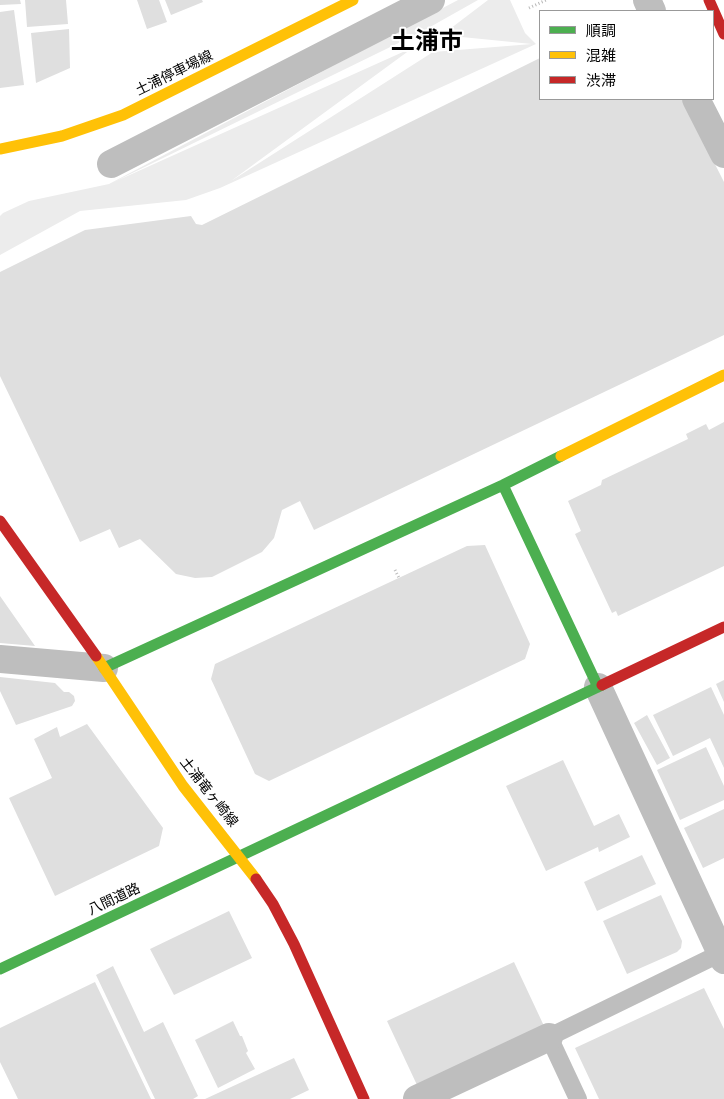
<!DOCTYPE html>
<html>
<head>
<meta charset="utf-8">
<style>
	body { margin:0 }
	#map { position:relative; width:724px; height:1099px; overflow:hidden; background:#fff; font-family:Lato,"Noto Sans JP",sans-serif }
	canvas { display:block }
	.legend { position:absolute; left:539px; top:10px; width:175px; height:90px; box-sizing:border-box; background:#fff; border:1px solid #999; margin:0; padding:6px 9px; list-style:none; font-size:15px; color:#000 }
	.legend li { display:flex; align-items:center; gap:10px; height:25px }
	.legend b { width:25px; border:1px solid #999 }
</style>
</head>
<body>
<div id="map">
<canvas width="724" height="1099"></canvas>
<ul class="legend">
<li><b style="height:6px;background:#4caf50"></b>順調</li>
<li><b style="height:6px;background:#ffc107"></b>混雑</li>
<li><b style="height:6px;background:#c62828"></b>渋滞</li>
</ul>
</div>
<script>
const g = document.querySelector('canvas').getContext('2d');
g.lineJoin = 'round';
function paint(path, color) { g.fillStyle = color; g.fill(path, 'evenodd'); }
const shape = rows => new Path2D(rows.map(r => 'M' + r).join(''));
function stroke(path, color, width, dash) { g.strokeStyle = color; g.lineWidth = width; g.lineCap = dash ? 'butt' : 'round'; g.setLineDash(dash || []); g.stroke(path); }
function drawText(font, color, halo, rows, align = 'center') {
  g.font = font + ' Lato,"Noto Sans JP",sans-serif'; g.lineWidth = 4; g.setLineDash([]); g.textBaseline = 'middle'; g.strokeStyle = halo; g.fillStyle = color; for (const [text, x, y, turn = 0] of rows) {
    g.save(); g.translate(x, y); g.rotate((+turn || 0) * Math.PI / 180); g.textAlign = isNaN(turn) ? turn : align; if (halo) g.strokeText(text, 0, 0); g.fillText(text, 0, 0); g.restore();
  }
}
paint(shape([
	[458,0,478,0,423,31,114,182,414,47,231,181,433,52,532,44,442,35,488,0,510,0,525,33,536,44,220,188,186,200,80,211,0,255,0,216,3,213,29,201,109,184]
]), '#ececec');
paint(shape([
	[0,0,20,0,21,4,0,5],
	[25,0,66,0,68,24,27,27],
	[137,0,159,0,167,22,147,29],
	[165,0,202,0,203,2,171,15],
	[14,10,24,85,0,88,0,12],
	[69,29,70,68,36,83,31,33],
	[540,58,540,99,682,99,724,182,724,335,314,530,300,501,282,510,274,538,262,552,212,577,195,578,176,574,140,539,119,548,110,529,80,542,0,376,0,272,85,230,191,216,196,224,202,225],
	[724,422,724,566,618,616,616,611,612,613,575,534,581,531,568,501,601,485,602,480,688,439,686,434,706,424,709,430],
	[485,545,530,644,525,659,269,781,255,774,211,679,215,664,467,546],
	[0,596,35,646,0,643],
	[0,677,55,683,64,692,69,692,74,696,75,701,72,706,16,725,0,691],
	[724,680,724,702,716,684],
	[711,687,724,715,724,768,710,738,673,756,653,715],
	[647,715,670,758,657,765,634,723],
	[87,724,163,828,159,846,55,896,9,798,52,778,34,739,57,727,60,737],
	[706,747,724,786,724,800,680,820,657,770],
	[563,760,594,826,619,814,630,837,599,852,598,847,546,871,506,786],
	[724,809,724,858,703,868,684,828],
	[642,855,656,884,597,911,584,882],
	[661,895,682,941,681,948,677,952,627,974,603,921],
	[229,911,252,958,174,995,150,949],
	[514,962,544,1026,417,1085,387,1021],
	[113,966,144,1032,163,1022,198,1096,193,1099,155,1099,96,975],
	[95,982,151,1099,18,1099,0,1062,0,1028],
	[704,988,724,1029,724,1099,599,1099,575,1048],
	[233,1021,240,1036,242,1036,248,1051,246,1053,255,1069,218,1088,195,1040],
	[294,1058,309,1090,290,1099,205,1099]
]), '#dfdfdf');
stroke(shape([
	[529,8,546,0],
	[395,570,399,578]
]), '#b9b9b9', 3, [1, 2.5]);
stroke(shape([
	[578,1099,549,1037,721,953]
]), '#bebebe', 18);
stroke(shape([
	[647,0,652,11],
	[696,99,724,154],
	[111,164,431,0],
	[0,659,104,668],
	[598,687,724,960],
	[417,1099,549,1037]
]), '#bebebe', 28);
stroke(shape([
	[503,485,598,687],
	[104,668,503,485,561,456],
	[240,856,602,685],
	[0,969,240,856]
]), '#4caf50', 11);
stroke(shape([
	[0,149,62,136,123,115,353,0],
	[561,456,724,375],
	[96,656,183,786,256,879]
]), '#ffc107', 11);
stroke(shape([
	[709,0,724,34],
	[0,521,96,656],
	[602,685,724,627],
	[256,879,273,904,294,944,364,1099]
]), '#c62828', 11);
drawText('14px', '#000', '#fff', [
	["土浦停車場線",174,73,-26],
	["土浦竜ヶ崎線",209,792,52],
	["八間道路",114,899,-25]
]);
drawText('bold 24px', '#000', '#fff', [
	["土浦市",427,41]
]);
</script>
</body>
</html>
